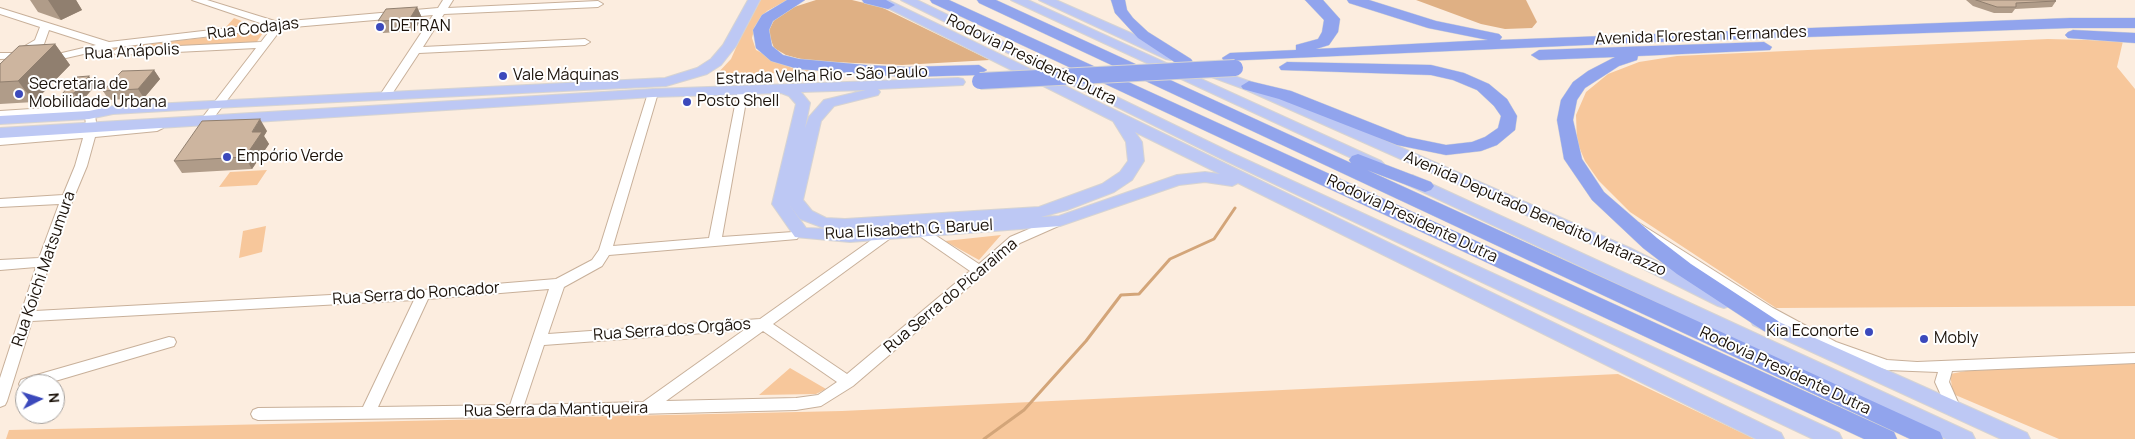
<!DOCTYPE html>
<html>
<head>
<meta charset="utf-8">
<style>
	body { margin:0 }
	#map { position:relative; width:2135px; height:439px; overflow:hidden; background:#fceddf; font-family:Manrope,sans-serif }
	canvas { display:block }
	.north { position:absolute; left:15px; top:374px; width:50px; height:50px; box-sizing:border-box; background:#fff; border:1px solid #a4a09d; border-radius:50%; rotate:85deg; font-size:14px; font-weight:700; line-height:20px; text-align:center; color:#1b120a }
	.north::after { content:''; display:block; margin:auto; width:18px; height:22px; background:#3b49bc; clip-path:polygon(50% 0,100% 100%,50% 72%,0 100%) }
</style>
</head>
<body>
<div id="map">
<canvas width="2135" height="439"></canvas>
<div class="north">N</div>
</div>
<script>
const g = document.querySelector('canvas').getContext('2d');
g.lineJoin = 'round';
function paint(path, color) { g.fillStyle = color; g.fill(path, 'evenodd'); }
const shape = rows => new Path2D(rows.map(r => 'M' + r).join(''));
function stroke(path, color, width, dash) { g.strokeStyle = color; g.lineWidth = width; g.lineCap = dash ? 'butt' : 'round'; g.setLineDash(dash || []); g.stroke(path); }
function drawText(font, color, halo, rows, align = 'center') {
  g.font = font + ' Manrope,sans-serif'; g.lineWidth = 4; g.setLineDash([]); g.textBaseline = 'middle'; g.strokeStyle = halo; g.fillStyle = color; for (const [text, x, y, turn = 0] of rows) {
    g.save(); g.translate(x, y); g.rotate((+turn || 0) * Math.PI / 180); g.textAlign = isNaN(turn) ? turn : align; if (halo) g.strokeText(text, 0, 0); g.fillText(text, 0, 0); g.restore();
  }
}
paint(shape([
	[757,0,788,0,767,11,755,26,752,38,756,50,792,68,819,71,715,76,731,59],
	[234,18,265,30,256,43,89,51,210,37,226,27],
	[2048,39,2123,41,2117,67,2135,89,2135,306,1776,308,1630,212,1599,181,1585,161,1577,142,1576,115,1586,92,1608,74,1639,62,1677,56],
	[267,170,257,185,219,187,230,172],
	[266,226,262,252,239,258,243,231],
	[1001,235,979,260,945,241],
	[2135,363,2135,439,2059,439,1953,394,1950,374,1966,371],
	[790,368,826,389,816,394,759,395],
	[1618,374,1755,439,6,439,9,430,842,411]
]), '#f7c79b');
paint(shape([
	[816,0,852,0,881,7,990,60,902,65,808,61,786,55,774,48,768,32,774,20,791,8],
	[1416,0,1526,0,1537,22,1532,28,1505,29,1481,24]
]), '#dfb084');
stroke(shape([
	[984,439,1024,410,1086,341,1121,295,1139,294,1170,259,1214,239,1235,208]
]), '#d3a579', 3);
const minor = shape([
	[192,0,207,0,278,22,438,8,443,0,453,0,448,8,598,1,603,4,598,7,444,14,423,47,585,39,590,42,585,45,419,53,390,97,386,98,380,95,433,15,282,28,209,124,205,125,199,122,256,48,117,55,112,52,117,49,261,42,271,29,110,48,66,58,62,57,62,53,96,45,49,30,44,44,27,53,30,56,29,58,0,59,0,53,17,53,18,50,35,40,40,27,0,14,0,8,109,42,263,24,192,0],
	[743,87,748,90,722,237,793,232,799,236,797,239,609,255,602,266,564,287,548,334,760,319,884,231,892,231,894,234,892,237,773,324,847,374,970,271,918,235,916,232,918,229,926,229,979,264,1010,237,1055,218,1063,218,1065,221,1063,224,1020,243,853,386,821,406,796,410,515,417,258,420,253,418,251,414,253,410,258,408,363,407,414,300,32,321,7,401,5,405,0,407,0,378,36,267,0,270,0,260,39,258,59,204,0,207,0,199,63,195,75,166,83,138,0,145,0,137,86,130,86,128,85,113,0,117,0,111,94,105,104,109,95,115,97,129,157,125,163,128,157,131,95,137,87,166,59,233,35,311,423,290,556,279,592,260,599,250,648,93,653,90,658,93,613,246,709,238,738,90,743,87],
	[549,289,510,405,378,407,428,299,549,289],
	[744,330,643,402,524,405,544,345,744,330],
	[763,331,837,382,818,395,796,398,666,401,763,331],
	[1639,223,1773,308,1836,342,1887,360,1917,362,2135,353,2135,363,1952,371,1949,382,1961,409,1959,413,1954,415,1949,413,1935,382,1938,372,1887,370,1826,350,1763,316,1635,230,1633,227,1639,223],
	[169,337,174,338,176,342,174,346,45,384,25,384,25,389,21,388,19,384,21,380,26,378,169,337]
]);
const major = shape([
	[748,0,760,0,736,46,721,65,707,74,666,86,235,107,113,114,89,119,0,124,0,116,89,111,113,106,665,78,697,68,711,59,723,45,748,0],
	[872,0,888,0,1781,433,1784,439,1756,439,1238,183,1232,186,1205,182,1179,185,1060,226,850,242,795,237,772,204,796,104,789,96,781,93,653,97,0,138,0,128,653,89,958,78,963,79,965,82,963,85,878,89,880,92,878,95,834,106,821,121,803,200,812,211,826,218,845,219,1039,207,1102,184,1120,172,1128,161,1126,142,1113,121,872,0],
	[866,90,824,100,809,117,805,128,810,103,801,92,866,90],
	[1135,132,1220,174,1205,172,1177,175,1059,216,1041,217,1067,210,1114,192,1132,180,1144,161,1142,142,1135,132],
	[788,203,800,219,824,228,845,229,999,220,850,230,806,228,788,203],
	[901,0,917,0,1234,154,1839,433,1842,439,1813,439,1224,160,901,0],
	[1011,0,1028,0,1381,161,1384,164,1376,169,1371,167,1011,0],
	[1039,0,1056,0,1176,53,1178,56,1171,60,1166,59,1039,0],
	[1203,65,1254,83,1630,248,1730,298,1733,302,1730,306,1724,308,1718,306,1618,256,1244,89,1198,72,1196,69,1198,66,1203,65],
	[1412,175,1972,433,1975,439,1946,439,1406,184,1404,180,1406,176,1412,175],
	[1759,313,2027,433,2030,439,2001,439,1753,325,1750,320,1753,315,1759,313]
]);
const highway = shape([
	[787,0,805,0,773,21,769,30,772,46,783,55,799,59,866,65,906,67,979,65,987,70,979,75,906,77,798,69,771,61,756,48,753,30,762,15,787,0],
	[862,0,886,0,895,5,888,9,864,3,862,0],
	[930,0,949,0,1894,432,1897,439,1864,439,932,3,930,0],
	[977,0,996,0,1351,163,1349,160,1352,156,1358,154,1431,182,1434,186,1431,190,1425,192,1367,170,1940,432,1943,439,1910,439,979,3,977,0],
	[1111,0,1125,0,1127,10,1133,18,1148,32,1191,59,1193,62,1191,65,1179,65,1138,38,1115,13,1111,0],
	[1305,0,1323,0,1340,19,1338,32,1329,45,1316,49,1488,40,1428,28,1349,3,1347,0,1369,0,1436,21,1499,34,1502,37,1500,40,2070,18,2135,18,2135,28,2070,28,1631,43,1224,61,1222,58,1230,53,1296,50,1296,45,1318,39,1322,32,1324,20,1305,0],
	[2073,30,2135,33,2135,43,2068,38,2065,35,2068,32,2073,30],
	[1764,42,1772,47,1770,50,1638,56,1637,60,1619,66,1585,88,1577,100,1573,120,1582,159,1604,192,1657,238,1691,264,1778,321,1781,326,1778,331,1771,334,1764,331,1677,274,1643,248,1592,200,1564,159,1557,120,1561,100,1573,82,1588,71,1615,57,1539,60,1531,55,1539,50,1764,42],
	[1287,62,1431,65,1464,73,1489,84,1507,99,1517,116,1515,130,1497,145,1481,151,1446,155,1397,145,1279,99,1243,89,1241,86,1249,81,1291,91,1407,137,1446,145,1472,142,1485,137,1498,128,1501,116,1494,106,1477,90,1453,80,1431,75,1281,70,1279,67,1287,62]
]);
stroke(minor, '#c8b09a', 2);
stroke(major, '#d6d4d3', 2);
stroke(highway, '#d6d4d3', 1);
paint(minor, '#fff');
paint(major, '#bdc8f4');
paint(highway, '#91a4ed');
const highwayBridge = shape([
	[980,81,1235,68]
]);
stroke(highwayBridge, '#d6d4d3', 18, []);
stroke(highwayBridge, '#91a4ed', 16);
paint(shape([
	[30,0,76,0,82,10,61,20,38,12],
	[1966,0,2054,0,2056,1,2052,7,2015,9,2012,13,1994,13,1973,6],
	[417,7,422,18,414,31,383,33,378,21],
	[55,44,70,65,34,102,0,104,0,64],
	[154,70,160,79,144,98,109,100,103,91],
	[95,86,81,102,68,103,62,94],
	[267,131,264,136,269,144,252,169,182,173,174,161]
]), '#b09c89');
paint(shape([
	[48,0,76,0,82,10,61,20],
	[417,7,422,18,414,31,409,20],
	[55,44,70,65,34,102,18,81],
	[154,70,160,79,144,98,138,89],
	[89,76,95,86,81,102,74,93],
	[260,119,267,131,264,136,269,144,252,169,245,157,252,132]
]), '#907f6f');
const building = shape([
	[1976,0,2054,0,2056,1,2016,3,2016,7,1997,7,1976,0],
	[417,7,409,20,378,21,386,9,417,7],
	[55,44,18,81,0,82,0,64,19,46,55,44],
	[154,70,138,89,103,91,122,71,154,70],
	[89,76,74,93,62,94,77,77,89,76],
	[260,119,252,132,262,132,245,157,174,161,202,121,260,119]
]);
paint(building, '#cdb59f');
stroke(building, '#907f6f', 1);
for (const [x, y, r, color] of [
	[380,27,5,"#3b49bc"],
	[503,76,5,"#3b49bc"],
	[19,94,5,"#3b49bc"],
	[687,102,5,"#3b49bc"],
	[227,157,5,"#3b49bc"],
	[1869,332,5,"#3b49bc"],
	[1924,339,5,"#3b49bc"]
]) { const dot = new Path2D(); dot.arc(x, y, r, 0, 2 * Math.PI); g.fillStyle = color; g.fill(dot); stroke(dot, '#fff', 2); }
drawText('16px', '#1b120a', '#fff', [
	["DETRAN",390,27],
	["Vale Máquinas",513,76],
	["Secretaria de",29,85],
	["Mobilidade Urbana",29,103],
	["Posto Shell",697,102],
	["Empório Verde",237,157],
	["Kia Econorte",1859,332,"right"],
	["Mobly",1934,339]
], 'left');
drawText('16px', '#1b120a', '#fff', [
	["Rua Codajas",253,29,-7],
	["Avenida Florestan Fernandes",1701,36,-2],
	["Rua Anápolis",132,52,-3],
	["Rodovia Presidente Dutra",1031,60,26],
	["Estrada Velha Rio - São Paulo",822,76,-2],
	["Avenida Deputado Benedito Matarazzo",1535,214,24],
	["Rodovia Presidente Dutra",1412,219,25],
	["Rua Elisabeth G. Baruel",909,230,-3],
	["Rua Koichi Matsumura",44,269,-71],
	["Rua Serra do Roncador",416,294,-4],
	["Rua Serra do Picaraima",951,296,-40],
	["Rua Serra dos Orgãos",672,330,-4],
	["Rodovia Presidente Dutra",1785,371,25],
	["Rua Serra da Mantiqueira",556,410,-1]
]);
</script>
</body>
</html>
